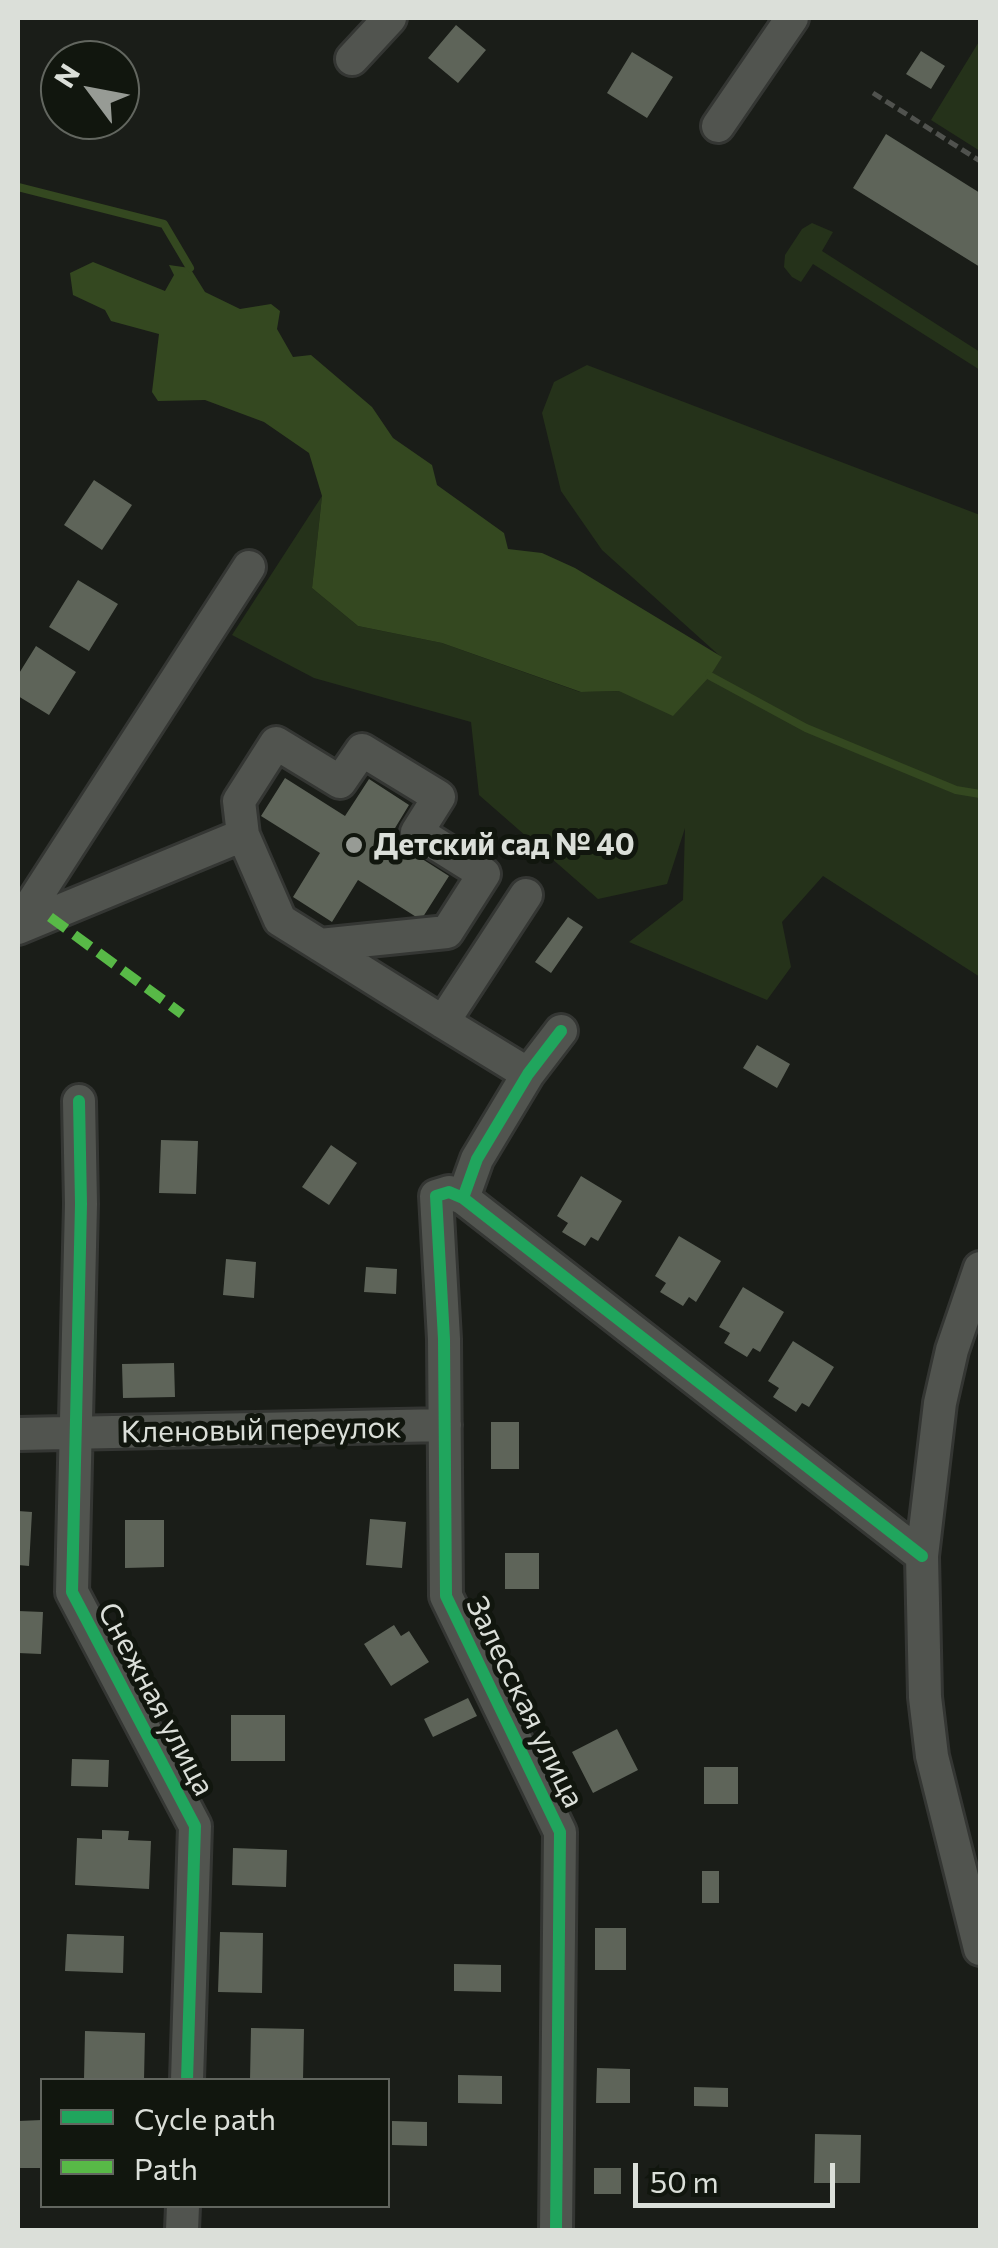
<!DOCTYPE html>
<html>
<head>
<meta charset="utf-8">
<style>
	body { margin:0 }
	#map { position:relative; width:998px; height:2248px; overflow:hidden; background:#1a1d18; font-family:Commissioner,sans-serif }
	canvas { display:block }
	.frame { position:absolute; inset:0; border:20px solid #dbdfd9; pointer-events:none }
	.legend { position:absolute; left:40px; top:2078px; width:350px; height:130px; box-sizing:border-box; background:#11160e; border:2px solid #62665f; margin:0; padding:12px 18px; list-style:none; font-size:30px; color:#dbdfd9 }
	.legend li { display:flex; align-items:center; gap:20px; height:50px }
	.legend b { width:50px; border:2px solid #62665f }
	.north { position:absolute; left:40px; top:40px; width:100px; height:100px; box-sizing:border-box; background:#11160e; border:2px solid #62665f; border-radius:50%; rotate:302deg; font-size:28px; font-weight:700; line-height:40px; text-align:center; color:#dbdfd9 }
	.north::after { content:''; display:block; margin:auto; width:35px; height:45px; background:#979b95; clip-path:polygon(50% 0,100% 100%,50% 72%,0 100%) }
	.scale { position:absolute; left:633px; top:2163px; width:202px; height:45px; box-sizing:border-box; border:5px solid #dbdfd9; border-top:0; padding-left:12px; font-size:30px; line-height:35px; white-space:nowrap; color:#dbdfd9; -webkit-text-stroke:8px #11160e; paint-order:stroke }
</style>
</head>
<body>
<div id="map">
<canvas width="998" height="2248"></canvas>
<div class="frame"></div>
<ul class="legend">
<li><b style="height:12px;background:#20a55d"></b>Cycle path</li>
<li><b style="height:12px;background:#58b947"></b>Path</li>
</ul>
<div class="north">N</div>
<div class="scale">50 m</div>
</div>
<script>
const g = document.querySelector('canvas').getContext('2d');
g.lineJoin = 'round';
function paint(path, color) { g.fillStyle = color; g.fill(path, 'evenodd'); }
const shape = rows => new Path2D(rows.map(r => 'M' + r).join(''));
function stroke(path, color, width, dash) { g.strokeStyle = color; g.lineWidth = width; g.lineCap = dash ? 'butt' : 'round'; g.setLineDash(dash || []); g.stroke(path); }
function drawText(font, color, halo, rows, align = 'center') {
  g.font = font + ' Commissioner,sans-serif'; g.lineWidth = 10; g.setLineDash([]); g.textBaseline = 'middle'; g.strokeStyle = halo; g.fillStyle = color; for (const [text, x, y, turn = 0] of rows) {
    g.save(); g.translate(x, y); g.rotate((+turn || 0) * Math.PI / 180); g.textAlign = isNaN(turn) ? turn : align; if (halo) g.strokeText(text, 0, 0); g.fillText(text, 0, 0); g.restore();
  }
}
paint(shape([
	[980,40,980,151,931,120],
	[812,223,833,232,822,251,980,352,980,370,813,264,801,282,792,277,784,267,785,255,802,229],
	[587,365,980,515,980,977,823,876,782,922,791,967,767,1000,629,942,683,900,685,828,667,884,598,899,479,795,471,722,314,678,232,635,322,496,312,588,358,626,442,643,580,692,619,691,721,657,602,550,561,491,542,413,554,382]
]), '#25321a');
paint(shape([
	[93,262,165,291,174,275,169,265,190,268,205,292,240,309,271,304,280,311,277,329,293,357,311,355,372,407,393,438,432,465,437,485,504,533,508,549,542,553,575,568,722,657,710,676,673,716,619,691,581,692,442,643,358,626,312,588,322,496,309,453,264,422,205,400,158,401,152,392,159,334,111,321,105,310,73,295,70,273]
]), '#344820');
stroke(shape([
	[18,187,164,224,190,268],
	[710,676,806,728,956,790,980,794]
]), '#344820', 8);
paint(shape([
	[456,25,486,50,458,83,428,58],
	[921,51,945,66,931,89,906,74],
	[632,52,673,77,647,118,607,93],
	[886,134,980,193,980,267,853,188],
	[94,480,132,505,102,550,64,525],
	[78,580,118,604,89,651,49,627],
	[36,646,76,672,49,715,18,696,18,675],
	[285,778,345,816,369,779,409,805,389,838,449,876,421,920,358,880,332,922,293,897,320,853,261,816],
	[568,917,583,927,551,973,535,962],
	[757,1045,790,1064,777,1088,743,1068],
	[161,1140,198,1141,196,1194,159,1193],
	[331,1145,357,1163,329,1205,302,1187],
	[581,1176,622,1201,598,1241,591,1237,585,1246,562,1232,568,1223,557,1216],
	[679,1236,721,1261,696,1302,689,1297,683,1306,660,1292,666,1283,655,1276],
	[226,1259,256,1262,254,1298,223,1295],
	[366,1267,397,1269,396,1294,364,1292],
	[743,1287,784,1312,760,1352,753,1348,747,1357,724,1343,730,1333,719,1327],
	[793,1341,834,1367,809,1407,802,1403,796,1412,773,1397,779,1388,768,1381],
	[174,1363,175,1397,123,1398,122,1364],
	[491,1422,519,1422,519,1469,491,1469],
	[18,1511,32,1512,29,1566,18,1565],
	[370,1519,406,1522,402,1568,366,1565],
	[125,1520,164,1520,164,1567,125,1568],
	[505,1553,539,1553,539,1589,505,1589],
	[18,1611,43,1612,41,1654,18,1653],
	[394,1625,401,1636,409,1631,429,1662,391,1686,364,1644],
	[468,1698,477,1716,433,1737,424,1719],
	[231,1715,285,1715,285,1761,231,1761],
	[617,1729,638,1770,593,1793,572,1752],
	[72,1759,109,1760,108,1787,71,1786],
	[704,1767,738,1767,738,1804,704,1804],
	[102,1830,129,1831,128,1840,151,1841,149,1889,75,1885,77,1838,102,1839],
	[233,1848,287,1850,286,1887,232,1885],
	[702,1871,719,1871,719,1903,702,1903],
	[595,1928,626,1928,626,1970,595,1970],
	[220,1932,263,1933,262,1993,218,1992],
	[67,1934,124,1936,123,1973,65,1971],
	[454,1964,501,1965,501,1992,454,1991],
	[251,2028,304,2029,303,2080,250,2080],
	[85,2031,145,2033,144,2080,84,2079],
	[597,2068,630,2069,630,2103,596,2103],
	[458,2075,502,2076,502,2104,458,2103],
	[694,2087,728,2088,728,2107,694,2106],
	[42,2120,42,2168,18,2168,18,2121],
	[392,2121,427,2122,427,2146,392,2145],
	[815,2134,861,2135,860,2183,814,2183],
	[594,2168,621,2168,621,2194,594,2194]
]), '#5e6459');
const minor = shape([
	[352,59,390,18],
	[718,126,792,18],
	[18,925,249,567],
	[18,928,243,835],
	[320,945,447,932,484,874,417,832,439,797,362,750,340,782,276,743,239,801,243,835,280,920,320,945,443,1022,528,1074],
	[443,1022,526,895],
	[561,1031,528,1074,477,1159,463,1198,922,1556],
	[79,1101,81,1204,72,1592,195,1826,187,2080],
	[463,1198,449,1192,436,1196,444,1339,446,1596,560,1832,556,2230],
	[980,1268,952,1350,940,1403,922,1556,925,1697,932,1756,980,1949],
	[18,1434,445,1425],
	[182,2230,183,2206]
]);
stroke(minor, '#343633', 38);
stroke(shape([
	[873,93,980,161]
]), '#50524e', 5, [10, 5]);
stroke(minor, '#51544f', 32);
stroke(shape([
	[50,917,182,1014]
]), '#58b947', 10, [20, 10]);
stroke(shape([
	[561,1031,528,1074,477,1159,463,1198,922,1556],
	[79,1101,81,1204,72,1592,195,1826,187,2080],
	[463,1198,449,1192,436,1196,444,1339,446,1596,560,1832,556,2230]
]), '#20a55d', 12);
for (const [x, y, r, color] of [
	[354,845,10,"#979b95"]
]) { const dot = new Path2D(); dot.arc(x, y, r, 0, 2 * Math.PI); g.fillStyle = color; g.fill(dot); stroke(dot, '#11160e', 4); }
drawText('bold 30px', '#dbdfd9', '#11160e', [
	["Детский сад № 40",374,845]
], 'left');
drawText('30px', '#dbdfd9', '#11160e', [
	["Кленовый переулок",261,1430,-1],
	["Снежная улица",156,1699,62],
	["Залесская улица",525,1702,64]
]);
</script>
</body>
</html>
